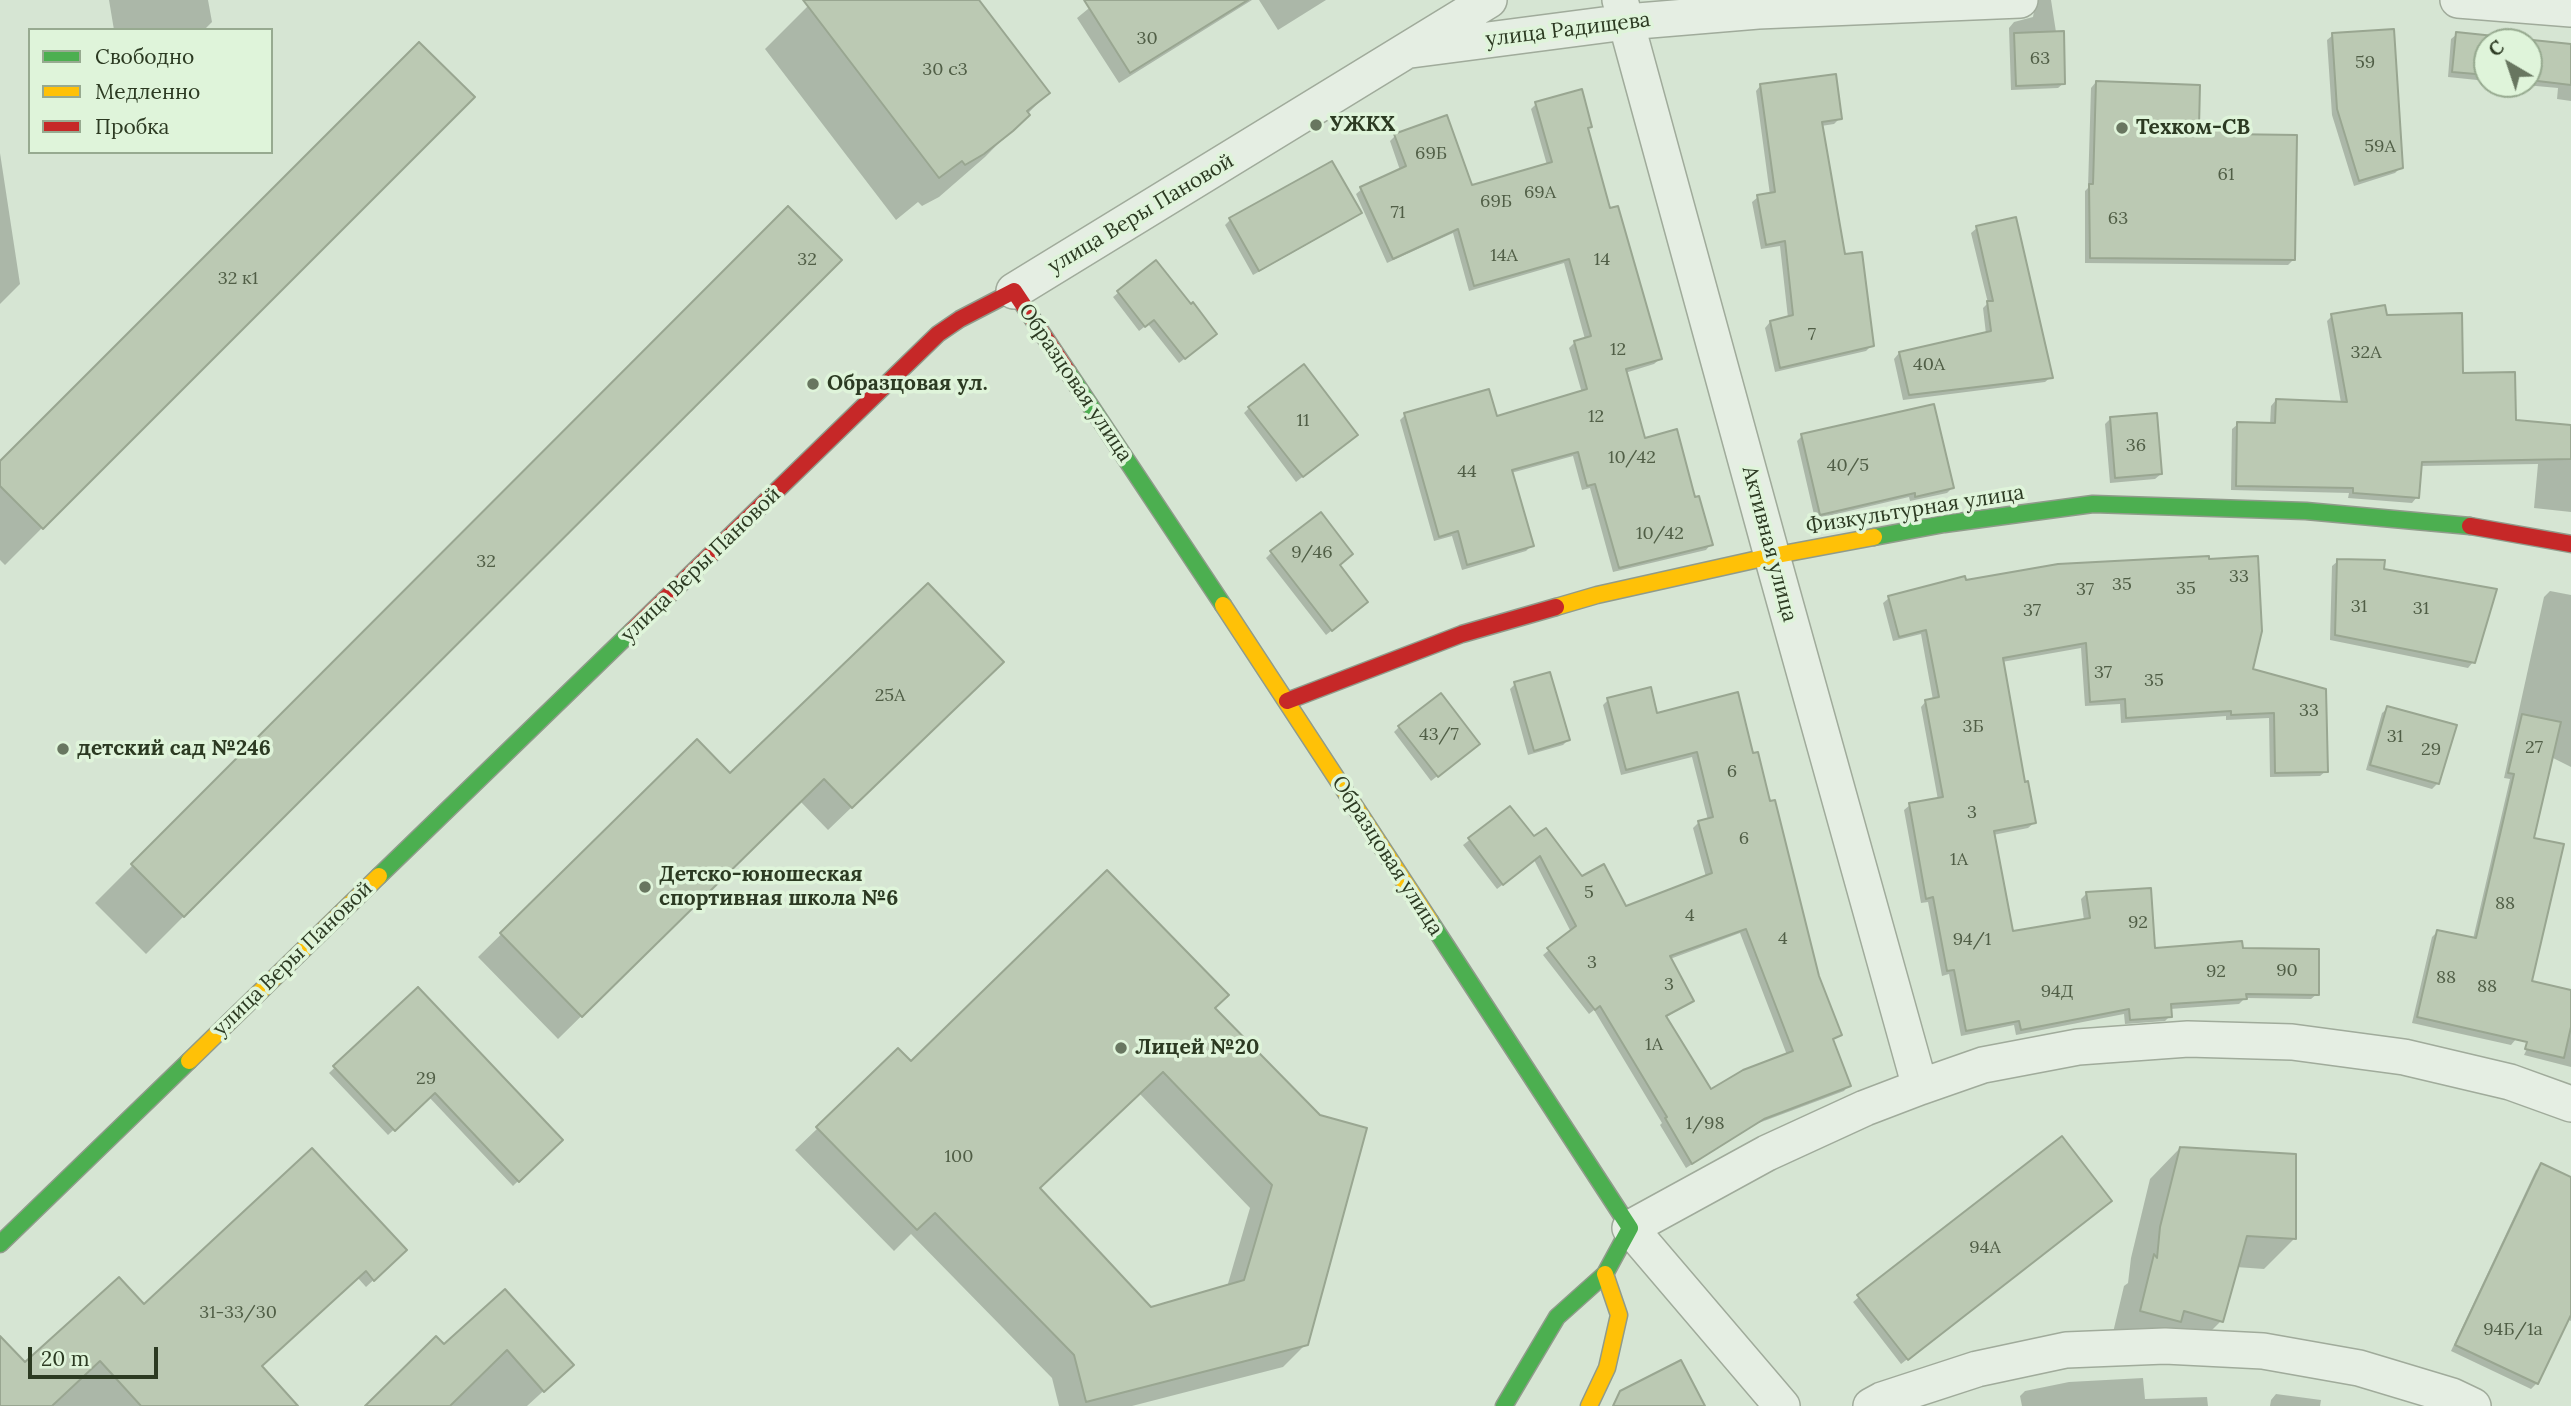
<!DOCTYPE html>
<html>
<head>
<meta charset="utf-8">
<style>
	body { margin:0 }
	#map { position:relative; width:2571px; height:1406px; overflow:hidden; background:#d6e5d3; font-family:Lora,serif }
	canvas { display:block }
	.legend { position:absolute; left:28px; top:28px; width:245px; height:126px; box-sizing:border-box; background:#dff4da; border:2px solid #97aa90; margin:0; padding:9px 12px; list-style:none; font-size:21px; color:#2c3a22 }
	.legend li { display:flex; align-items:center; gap:14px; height:35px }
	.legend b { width:35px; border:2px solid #97aa90 }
	.north { position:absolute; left:2473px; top:28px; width:70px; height:70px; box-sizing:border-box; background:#dff4da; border:2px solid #97aa90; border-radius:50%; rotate:321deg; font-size:19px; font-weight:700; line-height:28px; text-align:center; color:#2c3a22 }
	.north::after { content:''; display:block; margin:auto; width:24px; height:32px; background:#687660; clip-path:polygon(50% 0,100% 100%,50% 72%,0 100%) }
	.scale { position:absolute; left:28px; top:1347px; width:130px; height:32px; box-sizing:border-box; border:4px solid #2c3a22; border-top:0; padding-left:9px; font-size:21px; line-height:24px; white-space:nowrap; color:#2c3a22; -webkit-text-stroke:5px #dff4da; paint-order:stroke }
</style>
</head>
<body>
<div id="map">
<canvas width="2571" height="1406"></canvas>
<ul class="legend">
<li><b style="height:9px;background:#4caf50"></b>Свободно</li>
<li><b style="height:9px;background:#ffc107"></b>Медленно</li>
<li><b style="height:9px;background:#c62828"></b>Пробка</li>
</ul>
<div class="north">С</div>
<div class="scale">20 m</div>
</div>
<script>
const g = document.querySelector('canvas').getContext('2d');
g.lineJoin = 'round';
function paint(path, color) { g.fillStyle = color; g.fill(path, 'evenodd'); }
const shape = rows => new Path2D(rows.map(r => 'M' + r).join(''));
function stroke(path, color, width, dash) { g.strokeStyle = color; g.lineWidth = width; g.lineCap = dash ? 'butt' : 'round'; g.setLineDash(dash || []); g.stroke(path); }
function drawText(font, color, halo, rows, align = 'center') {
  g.font = font + ' Lora,serif'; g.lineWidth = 7; g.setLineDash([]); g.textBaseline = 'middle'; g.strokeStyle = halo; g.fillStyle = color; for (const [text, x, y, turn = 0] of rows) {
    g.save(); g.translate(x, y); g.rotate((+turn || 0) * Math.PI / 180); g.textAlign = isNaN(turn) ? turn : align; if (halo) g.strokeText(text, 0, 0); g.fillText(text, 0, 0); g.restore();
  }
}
paint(shape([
	[109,0,208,0,212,22,204,30,114,30],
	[814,0,977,0,1048,93,985,157,939,197,922,206,918,202,896,220,765,49],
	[1099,0,1252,0,1119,83,1077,18],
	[1259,0,1326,0,1278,30],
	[2034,0,2051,0,2064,83,2058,88,2011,90,2009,28,2014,22,2033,17,2035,6],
	[2457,34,2571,45,2571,101,2557,99,2558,88,2514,84,2529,84,2529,42,2487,42,2487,81,2448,77,2451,39],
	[2333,35,2401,167,2395,173,2354,186,2332,115,2327,40],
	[2096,82,2197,129,2222,136,2294,259,2288,265,2085,263,2085,191,2088,188,2091,88],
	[1761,85,1840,118,1834,124,1821,126,1844,256,1872,345,1866,351,1775,372,1765,328,1770,322,1788,318,1780,246,1761,249,1752,202,1758,197,1770,195,1756,91],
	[472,97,5,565,0,560,0,463],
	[1536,104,1590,126,1586,130,1609,211,1660,359,1654,364,1625,373,1644,441,1694,500,1711,544,1706,550,1613,572,1590,488,1582,490,1573,456,1511,473,1532,545,1526,551,1462,570,1452,536,1434,541,1400,420,1405,415,1495,418,1582,393,1569,348,1575,342,1585,339,1564,263,1469,291,1453,233,1387,263,1356,194,1362,189,1400,170,1390,141,1395,136,1471,187,1547,165,1531,109],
	[0,153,20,284,0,304],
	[788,208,839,260,146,954,95,903],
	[1360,213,1354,218,1253,275,1225,225,1230,220],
	[1977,228,2051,377,2045,382,1903,400,1894,359,1899,353,1986,334,1983,308,1988,303,1971,233],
	[1156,262,1210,339,1179,363,1148,324,1139,331,1113,297],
	[2332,316,2385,317,2461,375,2514,421,2571,427,2571,512,2534,508,2538,464,2420,466,2417,497,2412,503,2348,498,2349,493,2231,490,2232,429,2238,424,2270,425,2271,406,2276,400,2341,403,2327,321],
	[1249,408,1350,440,1296,482,1244,413],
	[2111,418,2161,474,2155,479,2110,483,2105,424],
	[1802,436,1952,488,1947,493,1910,501,1909,497,1815,519,1797,441],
	[1272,552,1361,607,1326,635,1266,558],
	[2338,561,2383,571,2473,662,2468,668,2330,640,2332,566],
	[1965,582,2251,670,2326,771,2320,776,2270,777,2269,718,2226,720,2226,716,2121,723,2120,704,2085,706,2081,648,2002,662,2024,784,2034,823,2028,828,1993,835,2012,934,2084,920,2081,899,2086,894,2154,950,2241,949,2317,994,2311,999,2245,998,2239,1004,2170,1009,2170,1016,2165,1021,2125,1024,2124,1014,2016,1035,2014,1025,1961,1036,1949,974,1942,976,1928,902,1921,903,1904,810,1910,805,1938,800,1921,707,1926,701,1933,700,1921,634,1893,641,1883,603,1889,598],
	[2550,591,2571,595,2571,767,2551,757,2532,839,2516,1039,2511,1045,2412,1023,2432,937,2437,932,2473,939,2510,779,2504,778,2544,597],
	[1515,684,1568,740,1563,745,1528,755,1510,689],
	[979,685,828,830,800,801,558,1039,478,957,697,742,730,776],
	[1608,700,1656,715,1752,755,1817,976,1840,1035,1826,1044,1835,1040,1832,1041,1849,1085,1844,1091,1756,1124,1686,1168,1660,1125,1662,1123,1594,1010,1589,1014,1543,955,1571,932,1534,860,1497,889,1463,845,1510,808,1533,838,1582,878,1625,908,1706,877,1693,828,1699,822,1708,820,1692,757,1621,775,1603,705],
	[1740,933,1787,1055,1710,1092,1665,1018,1692,1001,1670,959],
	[2388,708,2438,783,2432,789,2366,770,2382,713],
	[1399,727,1472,749,1431,781,1394,732],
	[418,989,560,1140,513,1186,429,1097,388,1135,329,1073],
	[2554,994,2571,994,2571,1067,2524,1055],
	[1213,1008,1319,1116,1306,1344,1283,1367,1132,1406,1059,1406,1052,1378,911,1234,894,1251,795,1150,818,1128],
	[1139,1093,1250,1208,1227,1287,1150,1309,1038,1189],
	[2180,1148,2295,1238,2264,1269,2236,1267,2221,1321,2191,1351,2111,1341,2124,1286,2128,1283,2131,1258,2150,1179],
	[2542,1165,2571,1179,2571,1321,2567,1319,2537,1383,2531,1389,2451,1351,2536,1170],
	[2105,1206,1901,1364,1853,1302,1859,1297],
	[397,1258,366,1287,357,1277,260,1366,267,1406,0,1406,0,1349,25,1365,144,1306],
	[505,1291,562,1374,527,1406,377,1406],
	[2143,1378,2145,1399,2207,1397,2208,1406,2022,1406,2020,1396,2025,1391,2069,1382],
	[2276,1394,2321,1400,2320,1406,2270,1406,2271,1400]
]), '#0003');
const building = shape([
	[803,0,979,0,1050,93,1027,111,1030,115,1013,131,984,154,965,165,962,161,939,178,803,0],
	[1084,0,1248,0,1130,73,1084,0],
	[2394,29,2403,168,2359,181,2337,109,2332,33,2394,29],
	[2064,31,2065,84,2016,86,2014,33,2064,31],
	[2456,32,2571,44,2571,85,2529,80,2529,42,2487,42,2487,75,2452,72,2456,32],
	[419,42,475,97,43,529,0,486,0,461,419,42],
	[1836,74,1842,119,1822,122,1845,254,1862,252,1874,346,1780,368,1770,321,1793,315,1785,241,1766,245,1757,195,1775,192,1760,84,1836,74],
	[2096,81,2200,85,2199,127,2225,127,2224,134,2297,135,2295,260,2090,258,2089,184,2093,184,2096,81],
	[1582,89,1592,127,1588,128,1610,208,1618,206,1662,359,1626,369,1645,438,1677,429,1695,497,1699,496,1713,545,1619,568,1595,484,1587,486,1578,452,1512,470,1534,546,1467,565,1458,531,1439,537,1404,413,1489,389,1497,416,1587,389,1574,341,1591,336,1569,259,1474,286,1458,229,1393,259,1360,187,1406,166,1394,134,1447,115,1472,185,1552,162,1535,102,1582,89],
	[1332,161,1362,213,1259,271,1229,218,1332,161],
	[788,206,842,260,184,917,131,864,788,206],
	[2016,217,2053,378,1909,395,1899,352,1991,331,1987,301,1993,301,1976,226,2016,217],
	[1156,260,1191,304,1193,302,1217,334,1185,359,1154,320,1145,327,1117,291,1156,260],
	[2385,305,2387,315,2462,313,2463,373,2515,372,2516,420,2571,425,2571,459,2422,462,2419,498,2353,493,2353,488,2236,486,2237,422,2275,423,2276,399,2347,402,2331,314,2385,305],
	[1304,364,1358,435,1303,477,1248,407,1304,364],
	[1934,404,1954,488,1915,497,1915,493,1820,515,1801,434,1934,404],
	[2157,413,2162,474,2115,478,2110,417,2157,413],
	[1321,512,1353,554,1340,565,1368,602,1332,631,1270,551,1321,512],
	[2209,556,2209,559,2258,556,2262,631,2253,669,2326,689,2328,772,2275,773,2274,713,2231,715,2231,711,2126,718,2125,699,2090,702,2086,643,2003,658,2025,782,2028,781,2036,823,1994,831,2013,931,2090,918,2086,892,2151,888,2155,948,2242,941,2243,948,2319,949,2319,995,2246,994,2247,999,2171,1004,2172,1017,2130,1020,2129,1009,2021,1030,2019,1021,1966,1031,1954,970,1947,971,1933,897,1926,899,1909,803,1943,797,1925,700,1939,697,1926,630,1899,637,1888,596,1965,576,1966,580,2058,564,2209,556],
	[2337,559,2385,560,2384,569,2497,589,2475,663,2335,635,2337,559],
	[928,583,1004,662,852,808,824,779,582,1017,500,933,697,739,730,773,928,583],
	[1550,672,1570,740,1534,751,1514,682,1550,672],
	[1651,687,1657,713,1738,692,1753,753,1758,752,1770,801,1775,800,1819,976,1842,1035,1833,1039,1851,1086,1764,1119,1692,1164,1665,1118,1667,1117,1600,1006,1595,1010,1547,948,1576,926,1540,856,1503,885,1468,838,1510,806,1534,836,1546,828,1582,876,1604,864,1626,906,1712,873,1698,821,1713,817,1697,752,1626,770,1607,698,1651,687],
	[1746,929,1793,1051,1743,1070,1711,1089,1666,1016,1694,1001,1670,956,1746,929],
	[1441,693,1480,744,1438,777,1398,726,1441,693],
	[2387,706,2457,725,2439,784,2370,765,2387,706],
	[2522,714,2561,722,2534,838,2564,844,2532,981,2571,990,2571,1027,2564,1058,2525,1049,2527,1042,2417,1017,2437,930,2476,938,2514,774,2508,773,2522,714],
	[1107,870,1229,995,1215,1008,1320,1115,1367,1128,1308,1345,1086,1402,1074,1355,935,1213,917,1230,816,1127,898,1048,911,1061,1107,870],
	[1163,1072,1272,1185,1244,1280,1151,1307,1040,1188,1163,1072],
	[418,987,563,1140,519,1182,435,1093,395,1131,333,1066,418,987],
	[2062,1136,2112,1201,1908,1360,1857,1295,2062,1136],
	[2180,1147,2296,1154,2296,1239,2247,1236,2223,1322,2184,1311,2181,1322,2140,1311,2154,1254,2157,1258,2160,1227,2180,1147],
	[312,1148,407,1250,374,1281,366,1271,262,1366,298,1406,141,1406,100,1361,52,1406,0,1406,0,1336,25,1362,119,1277,144,1304,312,1148],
	[2541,1163,2571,1177,2571,1315,2538,1384,2455,1345,2541,1163],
	[505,1289,574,1365,544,1392,507,1350,450,1406,365,1406,436,1336,444,1344,505,1289],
	[1681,1360,1705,1406,1613,1406,1620,1391,1681,1360]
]);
paint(building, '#bbc9b3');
stroke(building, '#99a691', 2);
const street = shape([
	[1620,0,1772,556,1920,1087],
	[2458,0,2571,9],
	[1411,50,1626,22,1758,11,2020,0],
	[1014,291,1489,0],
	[1782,1406,1630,1228,1767,1153,1865,1108,1920,1087,1983,1065,2078,1047,2188,1039,2292,1042,2404,1057,2510,1082,2571,1104],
	[1871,1406,1882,1400,1977,1369,2066,1350,2165,1346,2263,1351,2359,1368,2452,1396,2473,1406]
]);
const fast = shape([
	[1068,372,1223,605],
	[1874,537,1944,524,2093,504,2306,511,2470,526],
	[379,876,632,631],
	[1430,921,1630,1228,1605,1274,1557,1317,1504,1406],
	[0,1244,189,1061]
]);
const slow = shape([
	[1223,605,1430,921],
	[1556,607,1597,595,1772,556,1874,537],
	[189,1061,379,876],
	[1589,1406,1607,1368,1619,1315,1605,1274]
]);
const jam = shape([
	[2470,526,2571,544],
	[632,631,938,334,960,319,1014,291,1068,372],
	[1287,701,1462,634,1556,607]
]);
stroke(street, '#a0ab9b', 38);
stroke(fast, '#909b8b', 19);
stroke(slow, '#909b8b', 19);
stroke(jam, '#909b8b', 19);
stroke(street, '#e5eee3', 35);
stroke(fast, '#4caf50', 16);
stroke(slow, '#ffc107', 16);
stroke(jam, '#c62828', 16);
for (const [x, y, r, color] of [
	[1316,125,7,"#687660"],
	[2122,128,7,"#687660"],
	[813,384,7,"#687660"],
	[63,749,7,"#687660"],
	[645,887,7,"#687660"],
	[1121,1048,7,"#687660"]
]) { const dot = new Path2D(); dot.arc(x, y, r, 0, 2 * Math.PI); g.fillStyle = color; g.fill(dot); stroke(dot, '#dff4da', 2.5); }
drawText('18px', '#505e46', null, [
	["30",1147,39],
	["63",2040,59],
	["59",2365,63],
	["30 с3",945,70],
	["59А",2380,147],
	["69Б",1431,154],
	["61",2226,175],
	["69А",1540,193],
	["69Б",1496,202],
	["71",1398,213],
	["63",2118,219],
	["14А",1504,256],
	["32",807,260],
	["14",1602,260],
	["32 к1",238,279],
	["7",1812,335],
	["12",1618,350],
	["32А",2366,353],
	["40А",1929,365],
	["12",1596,417],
	["11",1303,421],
	["36",2136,446],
	["10/42",1632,458],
	["40/5",1848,466],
	["44",1467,472],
	["10/42",1660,534],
	["9/46",1312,553],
	["32",486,562],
	["33",2239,577],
	["35",2122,585],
	["35",2186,589],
	["37",2085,590],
	["31",2359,607],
	["31",2421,609],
	["37",2032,611],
	["37",2103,673],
	["35",2154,681],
	["25А",890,696],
	["33",2309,711],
	["3Б",1973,727],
	["43/7",1439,735],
	["31",2395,737],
	["27",2534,748],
	["29",2431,750],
	["6",1732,772],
	["3",1972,813],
	["6",1744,839],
	["1А",1959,860],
	["5",1589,893],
	["88",2505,904],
	["4",1690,916],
	["92",2138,923],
	["4",1783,939],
	["94/1",1972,940],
	["3",1592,963],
	["90",2287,971],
	["92",2216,972],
	["88",2446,978],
	["3",1669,985],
	["88",2487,987],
	["94Д",2057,992],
	["1А",1654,1045],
	["29",426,1079],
	["1/98",1705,1124],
	["100",959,1157],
	["94А",1985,1248],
	["31-33/30",238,1313],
	["94Б/1а",2513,1330]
]);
drawText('21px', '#2c3a22', '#dff4da', [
	["улица Радищева",1568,30,-7],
	["улица Веры Пановой",1141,214,-31],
	["Образцовая улица",1075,383,56],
	["Физкультурная улица",1915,510,-9],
	["Активная улица",1769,544,75],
	["улица Веры Пановой",701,565,-44],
	["Образцовая улица",1387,856,57],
	["улица Веры Пановой",293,959,-44]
]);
drawText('bold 21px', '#2c3a22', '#dff4da', [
	["УЖКХ",1330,125],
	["Техком-СВ",2136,128],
	["Образцовая ул.",827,384],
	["детский сад №246",77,749],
	["Детско-юношеская",659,875],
	["спортивная школа №6",659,899],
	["Лицей №20",1135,1048]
], 'left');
</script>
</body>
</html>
